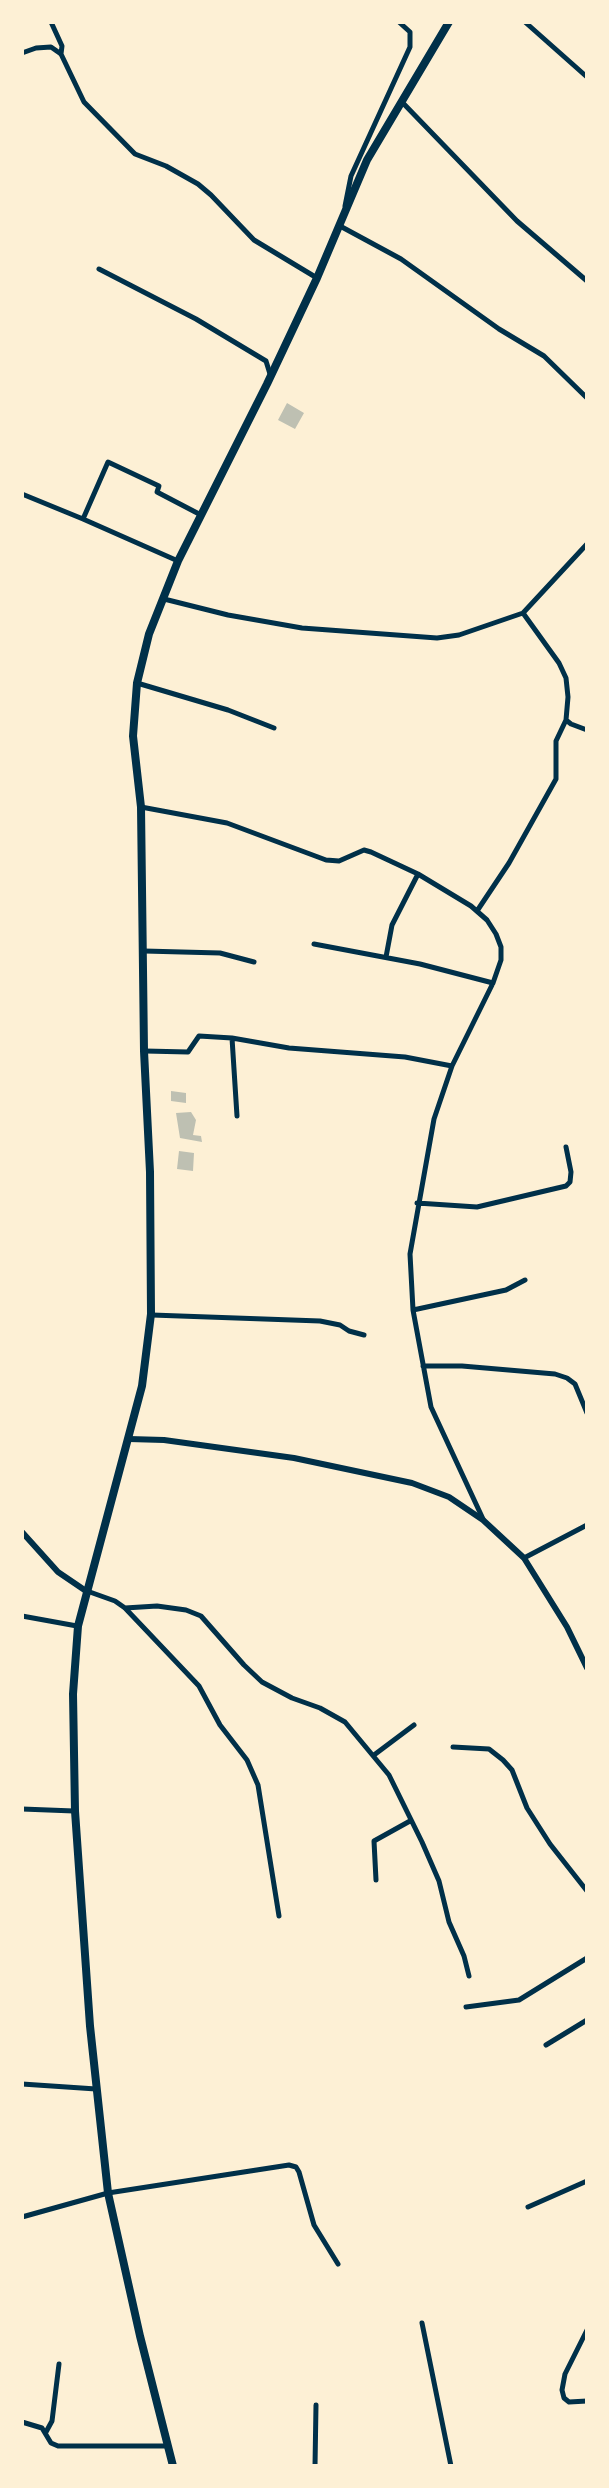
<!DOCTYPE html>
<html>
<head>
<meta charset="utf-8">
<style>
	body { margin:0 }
	#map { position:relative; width:609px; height:2488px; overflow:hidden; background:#fdf0d5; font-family:"Work Sans",sans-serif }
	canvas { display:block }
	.frame { position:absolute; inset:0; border:24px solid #fdf0d5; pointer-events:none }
</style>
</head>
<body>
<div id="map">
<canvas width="609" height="2488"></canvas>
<div class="frame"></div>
</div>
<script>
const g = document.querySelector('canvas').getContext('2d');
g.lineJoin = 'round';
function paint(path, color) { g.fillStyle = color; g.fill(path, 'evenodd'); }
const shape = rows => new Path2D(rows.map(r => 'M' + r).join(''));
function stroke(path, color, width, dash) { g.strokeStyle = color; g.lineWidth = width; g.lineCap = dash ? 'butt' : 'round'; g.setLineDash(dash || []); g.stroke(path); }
paint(shape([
	[287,403,304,413,295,429,278,420],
	[171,1091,186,1093,186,1103,171,1101],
	[191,1112,196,1120,193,1135,201,1136,202,1142,180,1138,176,1113],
	[179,1151,194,1153,193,1171,177,1169]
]), '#bec0b2');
stroke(shape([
	[51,22,62,46,61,54],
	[525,22,587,77],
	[22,53,36,48,51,47,61,54,84,102,135,154,166,166,198,184,211,195,254,240,317,278],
	[401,101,517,221,587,281],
	[345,206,351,176,410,47,410,32,399,22],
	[340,226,401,259,499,329,544,356,587,398],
	[99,269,196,319,266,361,270,374],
	[22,494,83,519,108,462,159,486,157,492,201,515],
	[83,519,178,561],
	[164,599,228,615,302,628,437,638,459,635,523,613,587,544],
	[137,683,228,710,274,728],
	[566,720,571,724,587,730],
	[141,807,227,823,326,860,339,861,364,850,371,852,418,874,471,906,487,920,496,934,501,947,501,960,493,983,452,1066,434,1119,410,1254,413,1310,431,1407,483,1519],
	[477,911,509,863,556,779,556,741,566,720,568,697,566,678,559,663,523,613],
	[314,944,420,964,493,983],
	[144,951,220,953,254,962],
	[386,957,392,925,418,874],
	[232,1038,237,1116],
	[145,1051,188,1052,199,1036,232,1038,289,1048,405,1057,452,1066],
	[417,1203,477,1207,566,1186,570,1182,571,1172,566,1147],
	[413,1310,506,1290,525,1280],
	[152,1315,320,1321,340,1325,349,1331,364,1335],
	[423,1366,462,1366,555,1374,567,1378,575,1384,587,1413],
	[524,1558,587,1525],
	[87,1591,115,1601,125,1608,199,1686,220,1725,247,1760,258,1785,279,1916],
	[125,1608,157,1606,186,1610,201,1616,244,1665,262,1682,292,1698,320,1708,345,1722,389,1775,422,1842,439,1881,449,1922,464,1956,469,1976],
	[22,1616,77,1626],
	[453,1747,489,1749,503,1760,512,1770,527,1808,550,1844,587,1891],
	[374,1755,414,1725],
	[22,1809,74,1811],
	[376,1880,374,1841,410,1821],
	[466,2007,519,2000,587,1958],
	[546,2045,587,2020],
	[22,2084,96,2089],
	[528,2207,587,2181],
	[22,2217,108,2193,289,2165,296,2167,299,2172,314,2225,338,2264],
	[422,2323,451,2466],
	[587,2330,565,2374,562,2390,564,2398,569,2402,587,2401],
	[22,2422,42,2428,51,2443,58,2446,167,2446],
	[46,2432,52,2421,59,2364],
	[315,2466,316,2405]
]), '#003049', 5);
stroke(shape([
	[129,1439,164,1440,294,1458,412,1483,449,1497,483,1520,524,1558,567,1627,587,1668],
	[22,1532,58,1572,86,1591]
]), '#003049', 6);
stroke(shape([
	[173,2466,140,2336,108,2193,90,2026,75,1811,73,1694,78,1626,142,1386,151,1314,150,1172,144,1051,141,807,133,736,137,683,149,634,178,561,267,384,317,278,367,160,449,22]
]), '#003049', 8);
</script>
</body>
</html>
